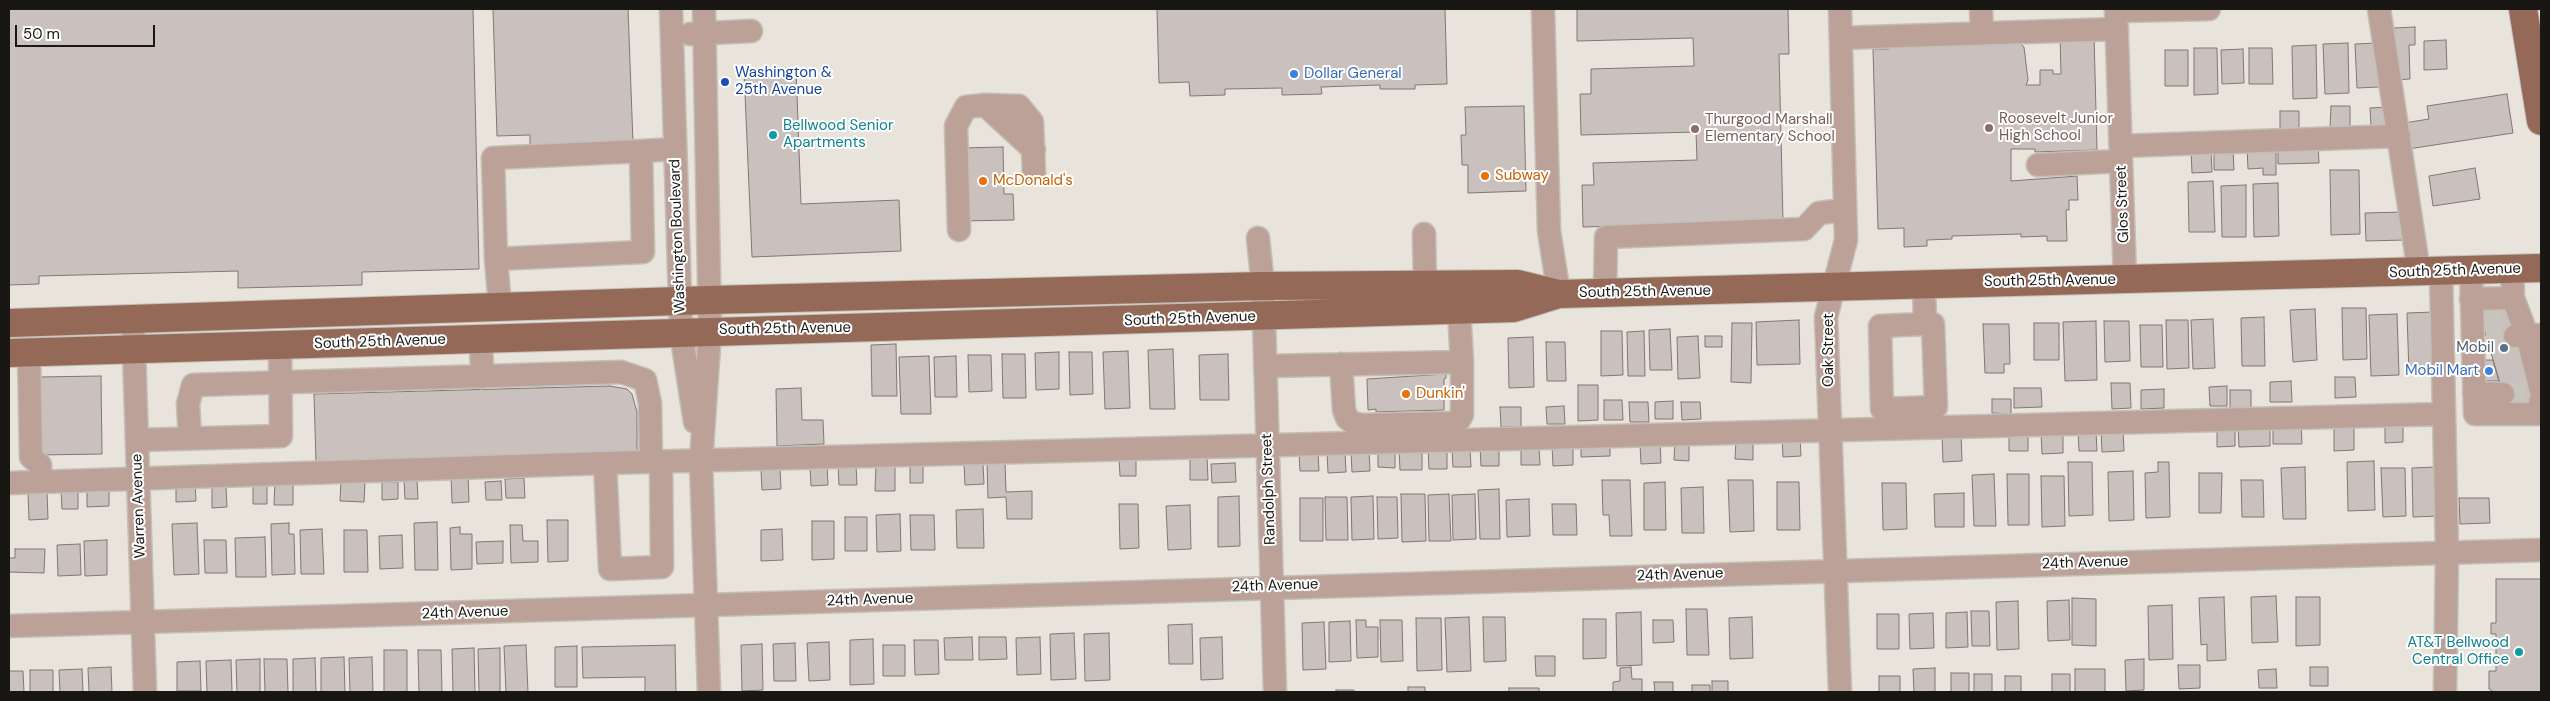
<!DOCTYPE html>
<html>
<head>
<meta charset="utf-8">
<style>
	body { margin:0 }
	#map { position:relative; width:2550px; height:701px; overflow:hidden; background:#e8e4db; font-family:"DM Sans",sans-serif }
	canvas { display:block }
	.frame { position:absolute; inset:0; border:10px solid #181714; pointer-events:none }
	.scale { position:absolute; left:15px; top:25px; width:140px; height:22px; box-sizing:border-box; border:2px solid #181714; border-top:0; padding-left:6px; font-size:15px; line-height:18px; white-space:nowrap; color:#181714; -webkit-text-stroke:4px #fff; paint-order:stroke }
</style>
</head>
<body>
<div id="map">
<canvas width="2550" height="701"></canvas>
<div class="frame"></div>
<div class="scale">50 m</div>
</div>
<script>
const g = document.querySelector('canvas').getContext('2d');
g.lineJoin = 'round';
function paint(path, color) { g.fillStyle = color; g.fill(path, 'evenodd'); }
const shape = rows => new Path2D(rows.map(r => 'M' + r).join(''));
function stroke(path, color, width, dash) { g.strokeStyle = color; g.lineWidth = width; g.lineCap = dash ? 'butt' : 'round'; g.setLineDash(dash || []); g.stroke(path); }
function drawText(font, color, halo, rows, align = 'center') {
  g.font = font + ' "DM Sans",sans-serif'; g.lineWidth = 4; g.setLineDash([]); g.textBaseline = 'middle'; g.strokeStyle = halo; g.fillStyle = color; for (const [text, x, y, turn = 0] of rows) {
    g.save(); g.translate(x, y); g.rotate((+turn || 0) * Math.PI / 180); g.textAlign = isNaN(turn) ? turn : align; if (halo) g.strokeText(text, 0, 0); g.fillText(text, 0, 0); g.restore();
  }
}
const building = shape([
	[9,9,473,9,479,269,362,272,362,285,238,288,238,271,39,276,39,284,9,285,9,9],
	[493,9,628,9,633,143,530,146,530,135,497,136,493,9],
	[1157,9,1445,9,1447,84,1415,85,1415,89,1380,89,1380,85,1321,87,1322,94,1282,95,1282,88,1225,89,1225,95,1190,96,1189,82,1159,83,1157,9],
	[1577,9,1788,9,1789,54,1779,54,1783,221,1583,227,1582,185,1594,185,1593,163,1697,160,1696,132,1581,135,1580,94,1591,94,1591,69,1694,66,1693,38,1577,41,1577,9],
	[2415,27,2415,45,2409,45,2410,79,2395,80,2394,28,2415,27],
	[2094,35,2097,150,2035,152,2035,149,2011,149,2011,181,2077,176,2078,200,2069,200,2069,210,2066,210,2067,241,2047,241,2047,236,2021,237,2021,234,1952,236,1952,239,1927,240,1927,246,1904,247,1904,228,1878,229,1873,49,1889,49,1889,46,2000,39,2002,44,2020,43,2024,47,2028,80,2026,85,2040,85,2040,70,2053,70,2053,74,2061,74,2060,36,2094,35],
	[2446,40,2447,69,2424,70,2424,41,2446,40],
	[2348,43,2349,93,2325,94,2323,44,2348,43],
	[2378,43,2379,87,2357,88,2355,44,2378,43],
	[2316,45,2317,98,2293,99,2292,46,2316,45],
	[2194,48,2217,48,2218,94,2194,95,2194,48],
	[2249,48,2272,48,2273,84,2249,84,2249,48],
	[2243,49,2244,83,2222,84,2221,50,2243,49],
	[2165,50,2188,50,2188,86,2165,86,2165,50],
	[796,68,801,204,899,200,901,251,752,257,744,70,796,68],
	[2507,94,2513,133,2408,149,2404,123,2429,119,2427,106,2507,94],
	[1524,106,1526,191,1468,193,1468,165,1462,165,1461,135,1466,135,1465,107,1524,106],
	[2331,106,2350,106,2350,127,2330,127,2331,106],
	[2388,107,2389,125,2371,126,2370,108,2388,107],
	[2280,111,2299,111,2299,129,2280,130,2280,111],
	[2318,144,2319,163,2278,164,2278,145,2318,144],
	[2276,146,2276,175,2263,175,2263,168,2248,169,2247,147,2276,146],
	[1003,147,1004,194,1013,194,1014,220,960,221,960,148,1003,147],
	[2233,148,2234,170,2214,170,2214,149,2233,148],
	[2191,149,2211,149,2212,172,2192,173,2191,149],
	[2475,168,2480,199,2433,206,2429,176,2475,168],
	[2330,170,2359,170,2360,234,2331,235,2330,170],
	[2213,181,2215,232,2189,232,2188,182,2213,181],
	[2278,183,2279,236,2254,237,2253,184,2278,183],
	[2246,185,2246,237,2222,237,2221,186,2246,185],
	[2404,212,2405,240,2366,241,2365,213,2404,212],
	[2506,304,2537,410,2508,411,2477,305,2506,304],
	[2342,308,2366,308,2367,359,2343,360,2342,308],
	[2315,309,2317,360,2293,362,2290,310,2315,309],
	[2434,312,2436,373,2409,374,2407,313,2434,312],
	[2397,314,2399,375,2371,376,2369,315,2397,314],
	[2264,317,2265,366,2242,366,2241,318,2264,317],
	[2213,319,2215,368,2193,369,2191,320,2213,319],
	[1799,320,1800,364,1757,365,1756,322,1799,320],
	[2166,320,2188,320,2189,368,2167,369,2166,320],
	[2096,321,2097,380,2065,381,2063,322,2096,321],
	[2104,321,2129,321,2130,361,2105,362,2104,321],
	[1732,323,1752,323,1751,383,1731,382,1732,323],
	[2034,323,2059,323,2059,360,2034,360,2034,323],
	[1983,324,2009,324,2010,364,2004,364,2004,373,1985,373,1983,324],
	[2140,325,2162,325,2163,367,2141,367,2140,325],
	[1670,329,1672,370,1650,370,1649,330,1670,329],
	[1601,331,1622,331,1623,375,1601,376,1601,331],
	[1644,331,1645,376,1628,376,1627,332,1644,331],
	[1698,336,1700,378,1678,379,1677,337,1698,336],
	[1705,336,1722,336,1722,347,1705,347,1705,336],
	[1533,337,1534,387,1509,388,1508,338,1533,337],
	[1546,342,1565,342,1566,381,1547,381,1546,342],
	[896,344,897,396,872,396,871,345,896,344],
	[1173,349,1175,409,1150,409,1148,350,1173,349],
	[1128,351,1130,408,1105,409,1103,352,1128,351],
	[1059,352,1059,389,1036,390,1035,353,1059,352],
	[1069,352,1092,352,1093,394,1070,395,1069,352],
	[1002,354,1025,354,1026,398,1003,398,1002,354],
	[1228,354,1229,400,1200,400,1199,355,1228,354],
	[968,355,991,355,992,391,969,392,968,355],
	[929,356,931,414,901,414,899,357,929,356],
	[956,356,957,397,935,397,934,357,956,356],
	[2482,360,2493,360,2499,381,2482,381,2482,360],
	[1446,374,1446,378,1444,379,1444,410,1376,412,1376,409,1368,410,1367,379,1446,374],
	[101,376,102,454,39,455,38,377,101,376],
	[2335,377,2355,377,2356,397,2335,398,2335,377],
	[2291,381,2292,402,2270,402,2270,382,2291,381],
	[2111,383,2130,383,2131,408,2112,409,2111,383],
	[1578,385,1598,385,1598,420,1578,421,1578,385],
	[610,386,627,389,632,394,637,412,637,453,316,462,314,394,610,386],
	[2227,386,2227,406,2210,406,2209,387,2227,386],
	[801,388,802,420,823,420,824,444,777,446,776,389,801,388],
	[2014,388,2041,388,2042,407,2014,408,2014,388],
	[2164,389,2164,408,2141,409,2141,390,2164,389],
	[2230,390,2251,390,2251,408,2230,408,2230,390],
	[1992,399,2011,399,2011,414,1992,413,1992,399],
	[1604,400,1622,400,1623,420,1604,420,1604,400],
	[1673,401,1673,419,1655,419,1655,402,1673,401],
	[1629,402,1648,402,1649,422,1630,422,1629,402],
	[1681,402,1700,402,1701,419,1682,420,1681,402],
	[1564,406,1565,424,1547,424,1546,407,1564,406],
	[1500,407,1521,407,1521,427,1501,427,1500,407],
	[2403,420,2403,442,2385,443,2385,421,2403,420],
	[2270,424,2270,446,2239,447,2238,425,2270,424],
	[2301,424,2302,444,2273,444,2273,425,2301,424],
	[2235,426,2235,446,2217,447,2217,427,2235,426],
	[2354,426,2354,450,2334,451,2334,427,2354,426],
	[2101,430,2123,430,2124,451,2102,452,2101,430],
	[2078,431,2096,431,2097,451,2079,451,2078,431],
	[2028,432,2028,451,2009,451,2009,433,2028,432],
	[2063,432,2063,453,2042,454,2041,433,2063,432],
	[1961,433,1962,461,1943,462,1942,434,1961,433],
	[1782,437,1800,437,1801,456,1783,457,1782,437],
	[1610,439,1610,456,1581,457,1581,440,1610,439],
	[1736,440,1753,440,1753,460,1735,459,1736,440],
	[1675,441,1689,442,1689,461,1674,460,1675,441],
	[1660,443,1661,463,1641,464,1640,444,1660,443],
	[1552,445,1573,445,1573,465,1553,466,1552,445],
	[1480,446,1499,446,1499,466,1481,466,1480,446],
	[1428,448,1447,448,1447,469,1429,469,1428,448],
	[1452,448,1470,448,1471,467,1453,467,1452,448],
	[1521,448,1539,448,1540,465,1521,465,1521,448],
	[1378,449,1395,449,1395,468,1378,467,1378,449],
	[1399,450,1422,450,1422,470,1400,470,1399,450],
	[1369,451,1370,471,1352,472,1351,452,1369,451],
	[1299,452,1318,452,1319,471,1300,471,1299,452],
	[1327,452,1345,452,1346,472,1328,473,1327,452],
	[1207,455,1208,480,1190,480,1190,456,1207,455],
	[1119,457,1136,457,1136,476,1120,476,1119,457],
	[2374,461,2375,510,2348,511,2347,462,2374,461],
	[1005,462,1006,492,1032,491,1032,519,1007,519,1006,497,988,498,987,463,1005,462],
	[2068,462,2092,462,2093,515,2069,516,2068,462],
	[2158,462,2169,462,2170,517,2146,518,2145,473,2158,472,2158,462],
	[983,463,984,484,965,485,964,464,983,463],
	[1235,463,1236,482,1212,483,1211,464,1235,463],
	[910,464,923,465,923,483,910,483,910,464],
	[827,465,828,485,811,486,810,466,827,465],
	[838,465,856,465,857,485,839,485,838,465],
	[876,465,895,465,895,491,875,491,876,465],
	[2305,467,2306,519,2283,519,2281,468,2305,467],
	[2437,467,2438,516,2413,517,2412,468,2437,467],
	[2381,468,2405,468,2406,516,2383,517,2381,468],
	[780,469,781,489,762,490,761,470,780,469],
	[2133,471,2134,520,2109,521,2108,472,2133,471],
	[2199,473,2222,473,2221,513,2199,513,2199,473],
	[468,474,469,502,452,503,451,475,468,474],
	[1994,474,1996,526,1974,526,1972,475,1994,474],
	[2007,474,2029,474,2029,525,2008,525,2007,474],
	[2041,476,2064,476,2065,526,2042,527,2041,476],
	[524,478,525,498,506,498,505,479,524,478],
	[404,480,417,480,418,499,405,499,404,480],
	[1602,480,1630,480,1632,536,1610,536,1609,515,1603,515,1602,480],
	[1728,480,1753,480,1754,531,1730,532,1728,480],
	[2241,480,2263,480,2264,517,2242,517,2241,480],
	[275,481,293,481,293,505,274,505,275,481],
	[341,481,365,481,364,502,340,501,341,481],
	[501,481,502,500,486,500,485,482,501,481],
	[176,482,195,482,196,501,176,502,176,482],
	[382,482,398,482,398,499,382,500,382,482],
	[1665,482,1666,530,1644,530,1644,483,1665,482],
	[1777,482,1799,482,1800,530,1777,530,1777,482],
	[1882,483,1906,483,1907,529,1883,530,1882,483],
	[253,485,267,485,267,504,253,504,253,485],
	[109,487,109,506,87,507,87,488,109,487],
	[212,487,226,487,227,507,212,508,212,487],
	[1703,487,1704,533,1682,533,1681,488,1703,487],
	[1499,489,1500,539,1480,539,1478,490,1499,489],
	[61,490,78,490,78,509,62,509,61,490],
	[47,491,48,519,29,520,28,492,47,491],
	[1964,493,1964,527,1935,527,1934,494,1964,493],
	[1401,494,1425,494,1426,541,1402,542,1401,494],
	[1449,494,1451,541,1429,541,1428,495,1449,494],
	[1475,494,1476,539,1453,540,1452,495,1475,494],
	[1239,496,1240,546,1218,547,1218,497,1239,496],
	[1373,496,1374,539,1352,540,1351,497,1373,496],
	[1325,497,1347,497,1348,540,1326,540,1325,497],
	[1377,497,1397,497,1398,538,1378,539,1377,497],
	[1300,498,1323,498,1323,541,1300,541,1300,498],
	[2459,498,2489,498,2490,523,2460,524,2459,498],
	[1529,499,1530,536,1507,537,1506,500,1529,499],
	[1119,504,1138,504,1139,548,1120,549,1119,504],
	[1552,504,1576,504,1577,535,1553,535,1552,504],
	[1190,505,1191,549,1168,550,1166,506,1190,505],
	[983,509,984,548,957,548,956,510,983,509],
	[900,514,901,551,877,552,876,515,900,514],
	[910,515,934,515,935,550,911,550,910,515],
	[845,517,867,517,867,551,845,551,845,517],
	[547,520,568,520,568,561,548,562,547,520],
	[812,521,834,521,834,559,812,560,812,521],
	[437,522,438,570,415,570,414,523,437,522],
	[197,523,199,574,174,575,172,524,197,523],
	[289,523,289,534,294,534,295,574,272,575,271,524,289,523],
	[510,525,522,525,523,541,538,541,538,562,511,563,510,525],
	[460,527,460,534,472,534,472,569,451,570,450,528,460,527],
	[322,529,324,574,301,574,300,530,322,529],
	[782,529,783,560,761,561,761,530,782,529],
	[344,530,367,530,368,572,344,572,344,530],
	[402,535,403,568,380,569,379,536,402,535],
	[265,537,266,577,236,577,235,538,265,537],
	[107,540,107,575,85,576,84,541,107,540],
	[204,540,226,540,227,573,205,573,204,540],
	[503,541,503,563,477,564,476,542,503,541],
	[80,544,81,575,58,576,57,545,80,544],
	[15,549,45,549,44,573,9,572,9,558,15,558,15,549],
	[2496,579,2541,579,2541,692,2494,692,2489,689,2489,671,2496,671,2496,634,2491,634,2491,623,2496,623,2496,579],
	[2276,596,2278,642,2252,643,2251,597,2276,596],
	[2224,597,2226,660,2207,661,2207,644,2201,645,2199,598,2224,597],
	[2296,597,2320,597,2320,645,2296,646,2296,597],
	[2072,598,2096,599,2096,646,2072,645,2072,598],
	[2069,600,2070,640,2048,641,2047,601,2069,600],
	[2018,601,2019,649,1997,650,1996,602,2018,601],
	[2172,605,2173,659,2149,660,2148,606,2172,605],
	[1686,609,1707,609,1709,655,1687,655,1686,609],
	[1971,611,1989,611,1990,646,1972,646,1971,611],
	[1641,612,1642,665,1617,666,1616,613,1641,612],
	[1967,612,1968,647,1946,648,1946,613,1967,612],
	[1933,613,1934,648,1910,649,1909,614,1933,613],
	[1877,614,1899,614,1899,649,1877,649,1877,614],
	[1469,617,1471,671,1447,672,1445,618,1469,617],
	[1483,617,1505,617,1506,661,1484,662,1483,617],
	[1752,617,1753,658,1730,659,1729,618,1752,617],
	[1416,618,1441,618,1442,670,1417,671,1416,618],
	[1583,619,1606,619,1606,658,1583,659,1583,619],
	[1356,620,1366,620,1366,627,1378,627,1378,657,1357,658,1356,620],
	[1380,620,1402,620,1403,661,1381,662,1380,620],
	[1653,620,1673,620,1674,642,1653,643,1653,620],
	[1350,621,1351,661,1329,662,1329,622,1350,621],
	[1324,622,1326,669,1303,670,1302,623,1324,622],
	[1192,624,1193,664,1169,664,1168,625,1192,624],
	[1074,633,1076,679,1051,680,1050,634,1074,633],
	[1109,633,1110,680,1085,681,1084,634,1109,633],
	[972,637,973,660,945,660,944,638,972,637],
	[979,637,1006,637,1007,659,979,660,979,637],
	[1040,637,1041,674,1017,675,1016,638,1040,637],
	[1222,637,1223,679,1201,680,1200,638,1222,637],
	[873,639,874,684,850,685,850,640,873,639],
	[914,640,938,640,939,674,915,675,914,640],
	[829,642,830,680,809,681,807,643,829,642],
	[795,643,796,681,774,681,773,644,795,643],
	[762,644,763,690,742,691,741,645,762,644],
	[526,645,528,692,506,692,504,646,526,645],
	[675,645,676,692,645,692,645,677,583,678,582,647,675,645],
	[883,645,905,645,905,676,883,676,883,645],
	[577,646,577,687,555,687,555,647,577,646],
	[474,648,475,692,453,692,452,649,474,648],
	[500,648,500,692,479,692,478,649,500,648],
	[384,650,407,650,407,692,384,692,384,650],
	[418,650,441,650,442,692,419,692,418,650],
	[1535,656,1555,656,1555,676,1536,676,1535,656],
	[344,657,345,692,321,692,321,658,344,657],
	[372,657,373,692,350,692,349,658,372,657],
	[315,658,316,692,293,692,293,659,315,658],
	[260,659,260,692,237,692,236,660,260,659],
	[264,659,287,659,288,692,265,692,264,659],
	[2144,659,2144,690,2126,691,2125,660,2144,659],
	[231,660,232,692,207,692,206,661,231,660],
	[200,661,201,691,177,691,177,662,200,661],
	[2178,665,2200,665,2200,688,2179,689,2178,665],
	[111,667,112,692,89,692,88,668,111,667],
	[1631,667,1632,679,1642,679,1642,692,1613,692,1613,682,1620,681,1620,668,1631,667],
	[2310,667,2328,667,2328,686,2310,686,2310,667],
	[1935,668,1935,692,1914,692,1913,669,1935,668],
	[82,669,83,692,60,692,59,670,82,669],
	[2075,669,2105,669,2105,692,2075,692,2075,669],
	[2276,669,2277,688,2259,688,2258,670,2276,669],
	[30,670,53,670,53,692,30,692,30,670],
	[9,671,23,671,24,692,9,692,9,671],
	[1951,673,1969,673,1969,692,1951,692,1951,673],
	[1974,674,1992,674,1992,692,1974,692,1974,674],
	[2052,674,2070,674,2070,692,2052,692,2052,674],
	[1879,676,1900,676,1900,692,1879,692,1879,676],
	[2005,676,2021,676,2021,692,2005,692,2005,676],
	[1712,681,1728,681,1728,692,1712,692,1712,681],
	[1654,682,1673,682,1673,692,1655,692,1654,682],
	[1692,685,1710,685,1710,692,1692,692,1692,685],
	[1408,687,1425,687,1425,692,1408,692,1408,687],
	[1509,688,1539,688,1539,692,1509,692,1509,688],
	[1336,690,1354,690,1354,692,1336,692,1336,690]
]);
paint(building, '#cac0bd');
stroke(building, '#807774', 1);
stroke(shape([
	[2480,317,2510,317],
	[2486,337,2515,336],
	[2503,394,2532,394]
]), '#c9c5bd', 22, [22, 11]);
const minor = shape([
	[671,9,681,332,695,422],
	[704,9,710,331,701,462,709,692],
	[1543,9,1549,231,1559,294],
	[1981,9,1982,34],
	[2116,9,2125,280],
	[2379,9,2419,272],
	[2116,11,2209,9],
	[690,34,751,31],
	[1841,38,2117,29],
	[985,105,1019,106,1032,122,1034,174],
	[2121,146,2399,136],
	[2038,165,2121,161],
	[959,230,956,126,966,107,985,105,1034,150],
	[1424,234,1425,284],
	[1258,238,1263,286,1275,692],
	[496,259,493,158,641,151],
	[2471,270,2475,414,2538,414,2541,399],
	[2441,271,2447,553,2445,692],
	[1924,285,1925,324,1880,326,1882,409,1936,407,1933,324,1925,324],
	[1605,293,1606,237,1804,229,1819,213,1845,210],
	[2513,298,2527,335,2540,335],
	[2471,299,2513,298,2512,269],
	[500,307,496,259,643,252,641,151,675,149],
	[133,319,145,692],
	[2515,336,2527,335,2541,391],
	[481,339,482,377],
	[29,352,31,457,40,465,41,482],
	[1341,364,1344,410,1347,418,1353,423,1361,425,1451,423,1459,420,1462,415,1462,362],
	[1265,366,1462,362,1459,310],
	[2474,393,2503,394],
	[190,438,188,404,193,385,621,372,645,380,650,403,651,462],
	[137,440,281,436,280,345],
	[605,463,610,569,662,567,661,461],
	[9,483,605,463,2442,414],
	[9,626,2541,550],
	[1840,692,1826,317,1846,240,1840,9]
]);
const major = shape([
	[2523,9,2541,121],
	[9,323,710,300,1263,286,1518,284,1559,294,2541,268],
	[9,353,1514,308,1559,294]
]);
stroke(minor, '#c3bfb7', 25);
stroke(major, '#c3bfb7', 30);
stroke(minor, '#bba198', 22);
stroke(major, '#956958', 28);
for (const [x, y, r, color] of [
	[1294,74,5,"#3f7fe0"],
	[725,82,5,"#1a4fb4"],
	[1989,128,5,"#8d6e63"],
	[1695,129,5,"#8d6e63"],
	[773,135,5,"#0f9aa8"],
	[1485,176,5,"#e8710a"],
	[983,181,5,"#e8710a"],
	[2504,348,5,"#5c6f8a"],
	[2489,371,5,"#3f7fe0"],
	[1406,394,5,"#e8710a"],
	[2519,652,5,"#0f9aa8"]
]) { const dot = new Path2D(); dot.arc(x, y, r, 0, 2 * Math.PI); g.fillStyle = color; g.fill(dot); stroke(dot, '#fff', 2); }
drawText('15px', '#164399', '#fff', [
	["Washington &",735,73],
	["25th Avenue",735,90]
], 'left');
drawText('15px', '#366cbe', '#fff', [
	["Dollar General",1304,74],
	["Mobil Mart",2479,371,"right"]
], 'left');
drawText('15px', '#785e54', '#fff', [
	["Roosevelt Junior",1999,119],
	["High School",1999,136],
	["Thurgood Marshall",1705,120],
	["Elementary School",1705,137]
], 'left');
drawText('15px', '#0d838f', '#fff', [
	["Bellwood Senior",783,126],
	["Apartments",783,143],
	["AT&T Bellwood",2509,643,"right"],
	["Central Office",2509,660,"right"]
], 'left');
drawText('15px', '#c56008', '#fff', [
	["Subway",1495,176],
	["McDonald's",993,181],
	["Dunkin'",1416,394]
], 'left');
drawText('15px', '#181714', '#fff', [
	["Glos Street",2123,204,-92],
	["Washington Boulevard",678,236,-92],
	["South 25th Avenue",2455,271,-2],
	["South 25th Avenue",2050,281,-1],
	["South 25th Avenue",1645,292,-1],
	["South 25th Avenue",1190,319,-2],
	["South 25th Avenue",785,329,-1],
	["South 25th Avenue",380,342,-2],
	["Oak Street",1829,350,-90],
	["Randolph Street",1269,489,-92],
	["Warren Avenue",139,506,-92],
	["24th Avenue",2085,563,-2],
	["24th Avenue",1680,575,-2],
	["24th Avenue",1275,586,-2],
	["24th Avenue",870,600,-2],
	["24th Avenue",465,613,-2]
]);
drawText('15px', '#4e5e75', '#fff', [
	["Mobil",2494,348]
], 'right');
</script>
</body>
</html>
